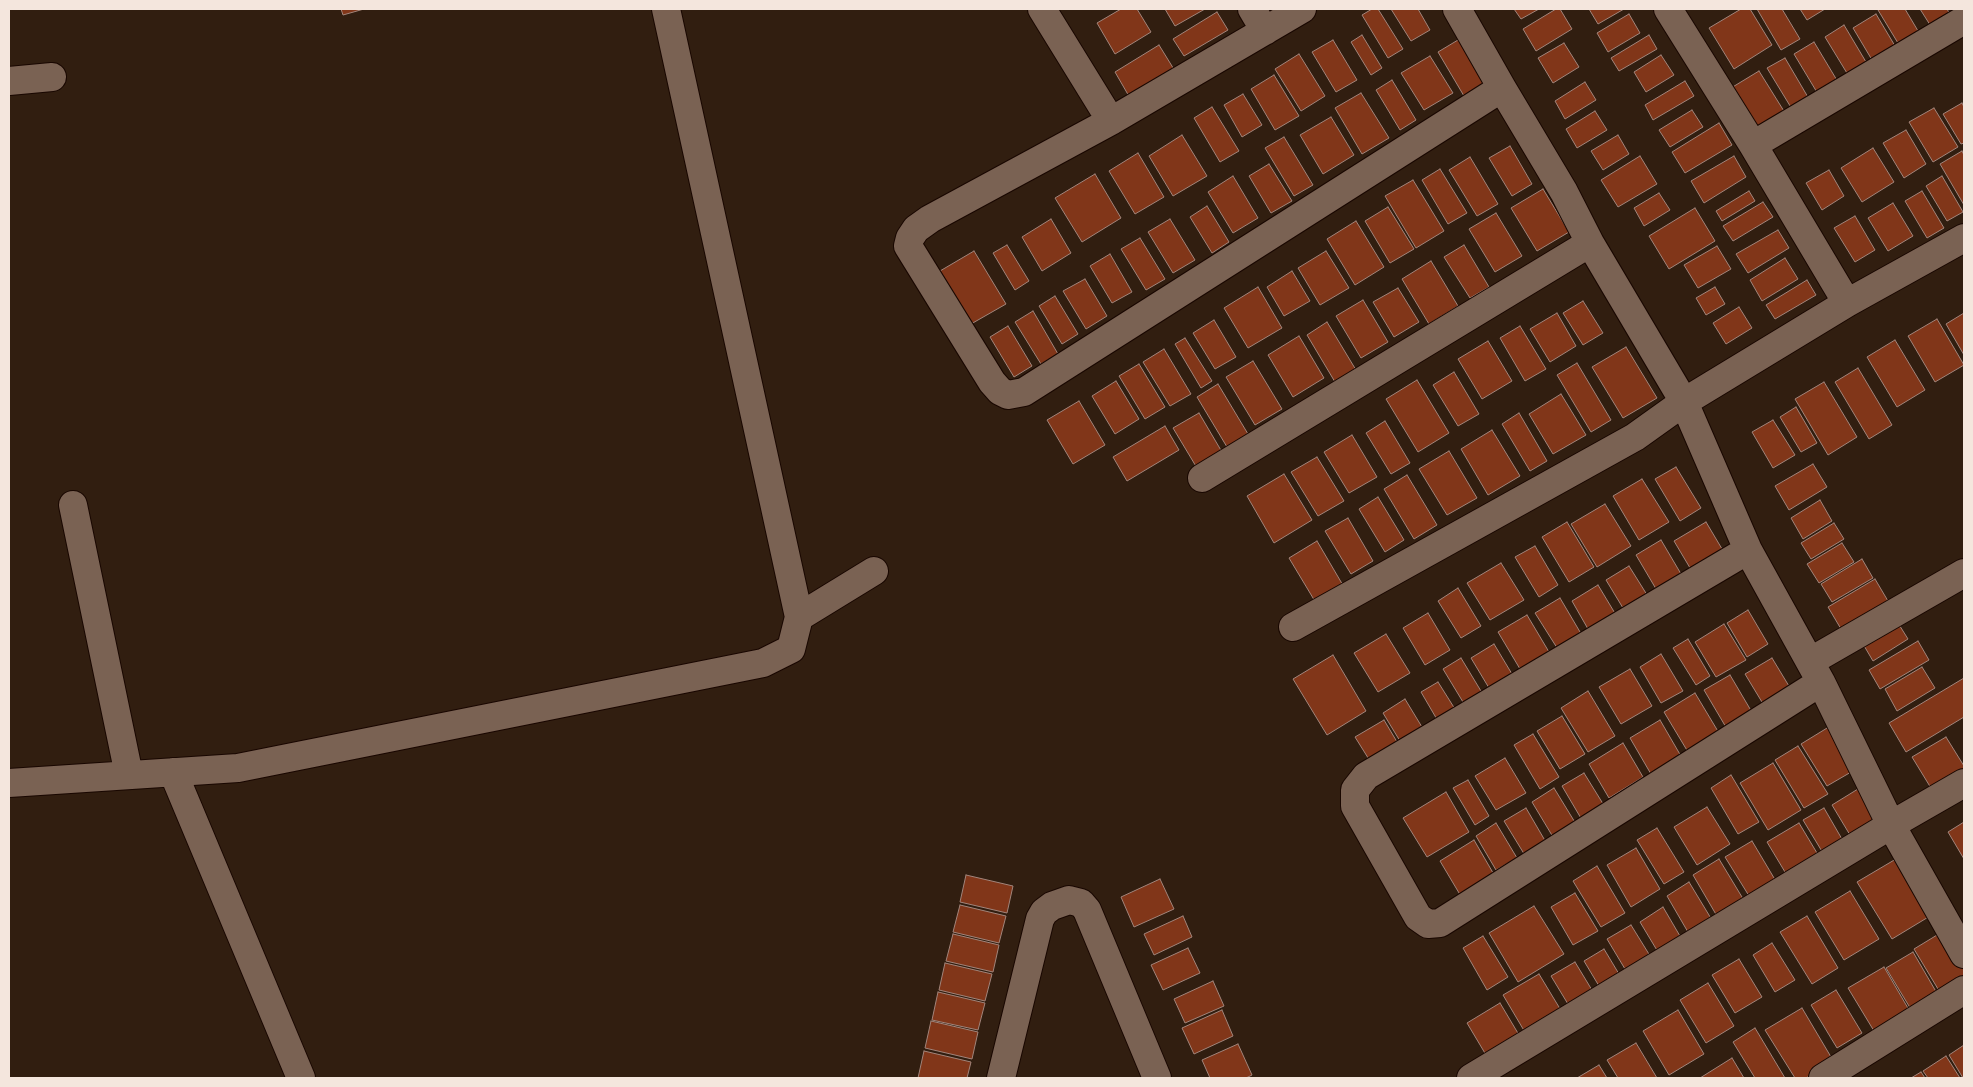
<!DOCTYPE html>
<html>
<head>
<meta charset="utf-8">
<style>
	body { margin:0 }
	#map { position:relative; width:1973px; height:1087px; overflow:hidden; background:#311e10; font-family:Overpass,sans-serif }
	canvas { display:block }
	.frame { position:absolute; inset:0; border:10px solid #f4e6dd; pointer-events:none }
</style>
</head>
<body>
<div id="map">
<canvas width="1973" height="1087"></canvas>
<div class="frame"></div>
</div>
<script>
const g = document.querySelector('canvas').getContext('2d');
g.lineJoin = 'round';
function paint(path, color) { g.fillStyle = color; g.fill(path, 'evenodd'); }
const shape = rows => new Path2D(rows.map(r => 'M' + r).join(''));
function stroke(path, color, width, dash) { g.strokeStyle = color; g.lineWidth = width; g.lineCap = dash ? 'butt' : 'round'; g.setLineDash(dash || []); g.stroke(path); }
const building = shape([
	[341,9,364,9,343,15,341,9],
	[1121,9,1137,9,1151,32,1115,54,1097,23,1121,9],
	[1165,9,1205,9,1175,26,1165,9],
	[1372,9,1378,9,1403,49,1388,58,1362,15,1372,9],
	[1391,9,1418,9,1430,30,1411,41,1391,9],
	[1514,9,1539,9,1521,19,1514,9],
	[1556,9,1560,9,1572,29,1536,51,1523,29,1556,9],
	[1589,9,1624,9,1598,24,1589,9],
	[1741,9,1750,9,1772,45,1734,69,1709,28,1741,9],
	[1757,9,1782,9,1800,39,1781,50,1757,9],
	[1800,9,1825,9,1807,20,1800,9],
	[1880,9,1905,9,1924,41,1904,53,1878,10,1880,9],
	[1920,9,1947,9,1951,16,1932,28,1920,9],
	[1217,12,1228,30,1184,56,1173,39,1217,12],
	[1629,14,1640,33,1608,52,1597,33,1629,14],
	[1876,14,1901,56,1878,70,1853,28,1876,14],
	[1844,25,1872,72,1853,83,1825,37,1844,25],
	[1362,35,1382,68,1371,75,1351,42,1362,35],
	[1649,35,1657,49,1619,71,1611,58,1649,35],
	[1463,37,1489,81,1464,96,1438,52,1463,37],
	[1333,40,1357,80,1336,92,1312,52,1333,40],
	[1814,42,1841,87,1821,99,1794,54,1814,42],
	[1564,43,1579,67,1553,83,1538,58,1564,43],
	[1159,45,1175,71,1130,98,1115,72,1159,45],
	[1299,54,1325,96,1301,111,1275,69,1299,54],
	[1661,55,1674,75,1646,92,1634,72,1661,55],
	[1430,56,1453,93,1424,110,1401,73,1430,56],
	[1785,58,1812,104,1795,114,1767,68,1785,58],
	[1759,71,1787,116,1758,133,1731,88,1759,71],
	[1274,75,1299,116,1275,130,1251,89,1274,75],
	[1392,80,1416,120,1400,130,1376,90,1392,80],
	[1685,81,1694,96,1653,120,1645,105,1685,81],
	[1585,82,1596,100,1565,119,1555,101,1585,82],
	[1361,93,1389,138,1362,154,1335,108,1361,93],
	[1243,94,1262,125,1242,137,1224,105,1243,94],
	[1962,103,1964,107,1964,143,1961,144,1943,114,1962,103],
	[1212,107,1239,151,1220,162,1194,118,1212,107],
	[1934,108,1958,147,1933,162,1909,122,1934,108],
	[1692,110,1703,127,1670,147,1659,130,1692,110],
	[1595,111,1607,130,1577,148,1566,129,1595,111],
	[1331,117,1354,155,1323,174,1300,135,1331,117],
	[1719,123,1732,145,1685,173,1672,152,1719,123],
	[1906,130,1926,164,1904,178,1883,143,1906,130],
	[1182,135,1207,176,1173,196,1149,156,1182,135],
	[1618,135,1629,154,1603,170,1591,151,1618,135],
	[1284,137,1313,185,1294,196,1265,148,1284,137],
	[1510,146,1532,184,1512,196,1489,158,1510,146],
	[1873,148,1894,182,1862,202,1841,168,1873,148],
	[1962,151,1964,155,1964,205,1940,164,1962,151],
	[1138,153,1164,197,1135,214,1109,171,1138,153],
	[1640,156,1657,184,1618,207,1601,180,1640,156],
	[1734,156,1746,177,1704,203,1691,181,1734,156],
	[1470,157,1498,204,1477,216,1449,170,1470,157],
	[1269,164,1292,201,1271,213,1249,176,1269,164],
	[1440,169,1467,213,1448,224,1422,180,1440,169],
	[1829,170,1844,196,1822,210,1806,183,1829,170],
	[1095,174,1121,218,1082,242,1055,198,1095,174],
	[1233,176,1258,218,1233,233,1208,192,1233,176],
	[1942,176,1963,212,1947,221,1926,186,1942,176],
	[1413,180,1444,231,1416,248,1385,196,1413,180],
	[1543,189,1569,232,1537,251,1511,208,1543,189],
	[1749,191,1755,201,1722,221,1716,211,1749,191],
	[1922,191,1944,228,1927,238,1905,201,1922,191],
	[1659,193,1670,210,1644,226,1634,208,1659,193],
	[1763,202,1773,217,1733,241,1723,226,1763,202],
	[1893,203,1913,236,1888,251,1868,218,1893,203],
	[1207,206,1229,242,1212,253,1190,217,1207,206],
	[1388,207,1414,249,1390,263,1365,221,1388,207],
	[1695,208,1715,241,1669,269,1649,236,1695,208],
	[1496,213,1522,256,1495,272,1469,229,1496,213],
	[1855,216,1875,250,1855,262,1834,228,1855,216],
	[1051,219,1071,253,1042,271,1022,237,1051,219],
	[1170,219,1195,260,1173,273,1148,232,1170,219],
	[1356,221,1384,267,1355,285,1327,239,1356,221],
	[1778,230,1789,248,1748,273,1736,254,1778,230],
	[1140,238,1165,279,1146,290,1121,249,1140,238],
	[1007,245,1029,281,1015,290,993,253,1007,245],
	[1464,245,1489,287,1470,298,1444,257,1464,245],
	[1717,246,1731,269,1698,288,1684,265,1717,246],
	[974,251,1006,304,971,324,940,271,974,251],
	[1326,251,1349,288,1320,305,1298,268,1326,251],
	[1110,254,1132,292,1112,303,1090,266,1110,254],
	[1785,258,1798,279,1762,301,1750,280,1785,258],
	[1431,261,1458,306,1429,324,1402,279,1431,261],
	[1292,271,1310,301,1284,316,1267,287,1292,271],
	[1085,279,1107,316,1086,329,1063,291,1085,279],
	[1807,280,1816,295,1775,319,1766,305,1807,280],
	[1258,287,1282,328,1248,348,1224,308,1258,287],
	[1715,287,1725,304,1706,315,1696,298,1715,287],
	[1398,288,1419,322,1394,337,1373,302,1398,288],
	[1055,296,1078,334,1062,344,1039,306,1055,296],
	[1363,300,1388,342,1361,358,1336,316,1363,300],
	[1583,301,1603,333,1583,345,1563,313,1583,301],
	[1739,307,1752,328,1726,344,1713,323,1739,307],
	[1033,311,1058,354,1041,364,1015,322,1033,311],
	[1557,313,1576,346,1550,362,1530,329,1557,313],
	[1964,313,1964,355,1946,324,1964,313],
	[1937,319,1964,365,1935,382,1908,336,1937,319],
	[1214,320,1236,357,1215,369,1193,333,1214,320],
	[1327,322,1356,370,1335,382,1307,335,1327,322],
	[1008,326,1032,366,1014,377,990,337,1008,326],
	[1520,326,1546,369,1525,381,1500,338,1520,326],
	[1299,336,1324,378,1293,397,1268,355,1299,336],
	[1185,338,1212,381,1201,388,1175,344,1185,338],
	[1895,340,1925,390,1897,407,1867,357,1895,340],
	[1488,341,1512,381,1482,399,1458,359,1488,341],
	[1626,347,1657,398,1623,418,1592,367,1626,347],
	[1164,349,1191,394,1170,406,1143,362,1164,349],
	[1253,361,1282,409,1255,425,1226,377,1253,361],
	[1577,363,1611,420,1591,432,1557,375,1577,363],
	[1139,364,1165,407,1145,419,1119,376,1139,364],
	[1858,368,1892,425,1869,439,1835,382,1858,368],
	[1454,372,1479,414,1458,426,1433,385,1454,372],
	[1417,380,1449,433,1418,452,1386,399,1417,380],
	[1116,381,1139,419,1115,434,1092,396,1116,381],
	[1824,382,1857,437,1828,455,1795,399,1824,382],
	[1218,384,1248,434,1227,447,1197,397,1218,384],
	[1561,394,1586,435,1553,454,1529,414,1561,394],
	[1079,401,1105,445,1073,464,1047,420,1079,401],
	[1796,407,1817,443,1801,452,1780,417,1796,407],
	[1199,413,1222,452,1197,468,1173,428,1199,413],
	[1519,413,1547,461,1530,471,1502,424,1519,413],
	[1773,420,1795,455,1773,468,1752,432,1773,420],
	[1385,421,1410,463,1391,474,1366,433,1385,421],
	[1165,426,1179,450,1127,481,1113,457,1165,426],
	[1492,430,1520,476,1488,495,1461,449,1492,430],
	[1352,435,1377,477,1349,493,1324,452,1352,435],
	[1449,451,1477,498,1447,515,1419,469,1449,451],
	[1317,457,1344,501,1318,516,1291,472,1317,457],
	[1813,464,1827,487,1789,510,1775,486,1813,464],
	[1676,467,1701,508,1680,521,1655,479,1676,467],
	[1284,474,1312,520,1274,543,1247,496,1284,474],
	[1407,475,1437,525,1414,539,1384,489,1407,475],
	[1642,479,1669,522,1639,540,1613,496,1642,479],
	[1378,497,1404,540,1385,552,1359,509,1378,497],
	[1820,500,1832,521,1803,539,1791,518,1820,500],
	[1605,504,1631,546,1597,567,1571,524,1605,504],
	[1348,518,1373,561,1351,574,1325,531,1348,518],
	[1567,522,1594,567,1569,582,1542,537,1567,522],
	[1706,522,1728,559,1696,578,1674,541,1706,522],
	[1834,523,1844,539,1811,559,1801,543,1834,523],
	[1661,540,1684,579,1659,594,1636,555,1661,540],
	[1317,541,1344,587,1316,603,1289,558,1317,541],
	[1842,543,1854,562,1819,583,1807,564,1842,543],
	[1535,546,1558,585,1539,597,1515,557,1535,546],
	[1862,559,1873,578,1832,602,1821,584,1862,559],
	[1501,563,1524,600,1490,620,1467,583,1501,563],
	[1629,566,1649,598,1626,613,1606,580,1629,566],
	[1875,579,1888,601,1841,629,1828,607,1875,579],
	[1598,585,1619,620,1592,636,1572,601,1598,585],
	[1458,588,1481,626,1461,638,1438,601,1458,588],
	[1560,598,1583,637,1559,651,1535,613,1560,598],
	[1748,610,1768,644,1747,657,1727,623,1748,610],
	[1428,613,1450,650,1425,665,1403,628,1428,613],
	[1527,615,1552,657,1523,674,1498,632,1527,615],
	[1898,623,1908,639,1873,661,1863,644,1898,623],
	[1724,624,1746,660,1716,677,1695,642,1724,624],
	[1386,634,1410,673,1378,692,1354,653,1386,634],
	[1688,639,1710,676,1696,685,1673,648,1688,639],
	[1918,641,1929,660,1880,689,1869,670,1918,641],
	[1494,644,1515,679,1492,693,1471,658,1494,644],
	[1661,654,1683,691,1661,703,1640,667,1661,654],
	[1333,655,1366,711,1327,735,1293,679,1333,655],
	[1461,658,1484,696,1466,707,1443,669,1461,658],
	[1772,658,1795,696,1768,712,1745,674,1772,658],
	[1922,667,1935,688,1897,711,1885,689,1922,667],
	[1630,669,1652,706,1621,724,1599,687,1630,669],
	[1730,675,1756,719,1730,734,1704,690,1730,675],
	[1964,678,1964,717,1906,752,1889,723,1964,678],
	[1438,682,1460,717,1442,728,1421,692,1438,682],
	[1588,691,1615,736,1588,752,1561,708,1588,691],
	[1695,693,1722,738,1691,757,1664,712,1695,693],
	[1405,699,1425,732,1403,746,1383,713,1405,699],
	[1562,716,1585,754,1560,769,1537,731,1562,716],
	[1384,720,1403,752,1375,769,1355,737,1384,720],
	[1660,720,1685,763,1655,781,1630,738,1660,720],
	[1832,725,1858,768,1827,786,1801,744,1832,725],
	[1533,734,1559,777,1540,789,1514,745,1533,734],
	[1946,737,1964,766,1964,775,1934,793,1912,757,1946,737],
	[1623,743,1643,777,1609,798,1589,764,1623,743],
	[1798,746,1828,794,1804,808,1775,760,1798,746],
	[1505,758,1526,793,1496,810,1475,776,1505,758],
	[1773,763,1801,810,1768,830,1740,783,1773,763],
	[1584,773,1605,807,1582,820,1562,786,1584,773],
	[1731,775,1759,822,1738,834,1711,788,1731,775],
	[1468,780,1489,816,1475,825,1453,788,1468,780],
	[1554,788,1576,824,1553,837,1532,802,1554,788],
	[1858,789,1880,824,1853,840,1832,805,1858,789],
	[1446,792,1469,832,1427,857,1403,818,1446,792],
	[1707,807,1730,844,1697,865,1674,827,1707,807],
	[1526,808,1547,844,1526,857,1504,821,1526,808],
	[1824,808,1846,846,1826,858,1803,820,1824,808],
	[1964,822,1964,859,1948,832,1964,822],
	[1496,823,1517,858,1496,870,1476,836,1496,823],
	[1799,823,1823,863,1791,882,1767,842,1799,823],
	[1657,828,1684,872,1664,884,1637,840,1657,828],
	[1474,840,1496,878,1462,898,1440,861,1474,840],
	[1752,841,1780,888,1754,904,1725,857,1752,841],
	[1636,848,1660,889,1631,907,1607,865,1636,848],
	[1901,856,1935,913,1892,939,1857,882,1901,856],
	[1719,859,1748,907,1721,923,1693,875,1719,859],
	[1597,866,1625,913,1601,927,1573,881,1597,866],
	[966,875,1013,886,1007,913,960,902,966,875],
	[1160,879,1174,909,1134,927,1121,897,1160,879],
	[1689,882,1715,925,1692,939,1667,896,1689,882],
	[1850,891,1879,939,1844,960,1815,912,1850,891],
	[1575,893,1598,931,1573,945,1551,907,1575,893],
	[960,905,1006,916,999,943,953,932,960,905],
	[1534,906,1564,954,1518,982,1489,933,1534,906],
	[1663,907,1687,948,1664,962,1640,922,1663,907],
	[1183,916,1192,937,1154,955,1144,934,1183,916],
	[1807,916,1838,968,1812,984,1780,932,1807,916],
	[1631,925,1652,959,1628,974,1607,939,1631,925],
	[1947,929,1964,957,1964,987,1944,999,1914,949,1947,929],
	[953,934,999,945,993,972,946,961,953,934],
	[1483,936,1508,977,1487,990,1463,948,1483,936],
	[1772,943,1795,980,1775,992,1753,955,1772,943],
	[1188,948,1200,973,1163,990,1151,965,1188,948],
	[1604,949,1625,984,1605,996,1584,961,1604,949],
	[1913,952,1938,995,1912,1011,1886,968,1913,952],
	[1739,959,1762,997,1735,1013,1712,975,1739,959],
	[1575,962,1598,1000,1574,1014,1551,976,1575,962],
	[945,963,992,974,985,1001,939,990,945,963],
	[1884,967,1912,1015,1877,1036,1848,988,1884,967],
	[1539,974,1565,1017,1529,1039,1503,995,1539,974],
	[1213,981,1224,1006,1185,1023,1174,999,1213,981],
	[1708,983,1734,1026,1706,1043,1680,1000,1708,983],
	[1836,990,1862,1033,1837,1048,1811,1005,1836,990],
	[938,992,985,1003,978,1030,932,1020,938,992],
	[1500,1003,1525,1045,1492,1065,1467,1023,1500,1003],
	[1802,1008,1834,1062,1806,1078,1795,1078,1765,1030,1802,1008],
	[1222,1010,1233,1036,1194,1054,1182,1028,1222,1010],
	[1678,1010,1704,1054,1669,1075,1643,1031,1678,1010],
	[931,1021,978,1032,972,1059,925,1048,931,1021],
	[1755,1028,1785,1078,1755,1078,1733,1042,1755,1028],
	[1636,1043,1657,1078,1618,1078,1607,1060,1636,1043],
	[1238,1044,1252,1075,1246,1078,1210,1078,1202,1060,1238,1044],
	[1964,1045,1964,1078,1963,1078,1949,1055,1964,1045],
	[924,1051,971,1062,967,1078,918,1078,924,1051],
	[1946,1056,1960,1078,1928,1078,1923,1071,1946,1056],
	[1732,1058,1744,1078,1700,1078,1732,1058],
	[1599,1065,1607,1078,1577,1078,1599,1065],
	[1921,1072,1925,1078,1911,1078,1921,1072]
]);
paint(building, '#813619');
stroke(building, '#a2857b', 1);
const minor = shape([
	[1042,9,1111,121],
	[1252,9,1265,31],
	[1302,9,1111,121,930,219,916,229,910,238,908,246,992,382,1000,391,1008,395,1024,392,1502,88],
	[1457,9,1502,88,1564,192,1590,243,1684,402,1748,550,1821,682,1891,825,1964,954],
	[1668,9,1753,145,1847,303],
	[9,81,52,77],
	[1753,145,1964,20],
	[1202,478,1590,243],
	[73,505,129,775],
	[1748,550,1366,776,1355,790,1355,806,1418,917,1428,924,1440,923,1821,682],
	[799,617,874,571],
	[1293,627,1635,437,1684,402,1847,303,1964,238],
	[1811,661,1964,573],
	[173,772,301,1078],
	[9,783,238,768,763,663,791,649,799,617,666,9],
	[1001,1078,1040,919,1044,912,1052,906,1069,900,1081,903,1087,910,1157,1078],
	[1471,1078,1891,825,1964,783],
	[1823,1078,1964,990]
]);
stroke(minor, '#190700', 30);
stroke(minor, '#7a6253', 28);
</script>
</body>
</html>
